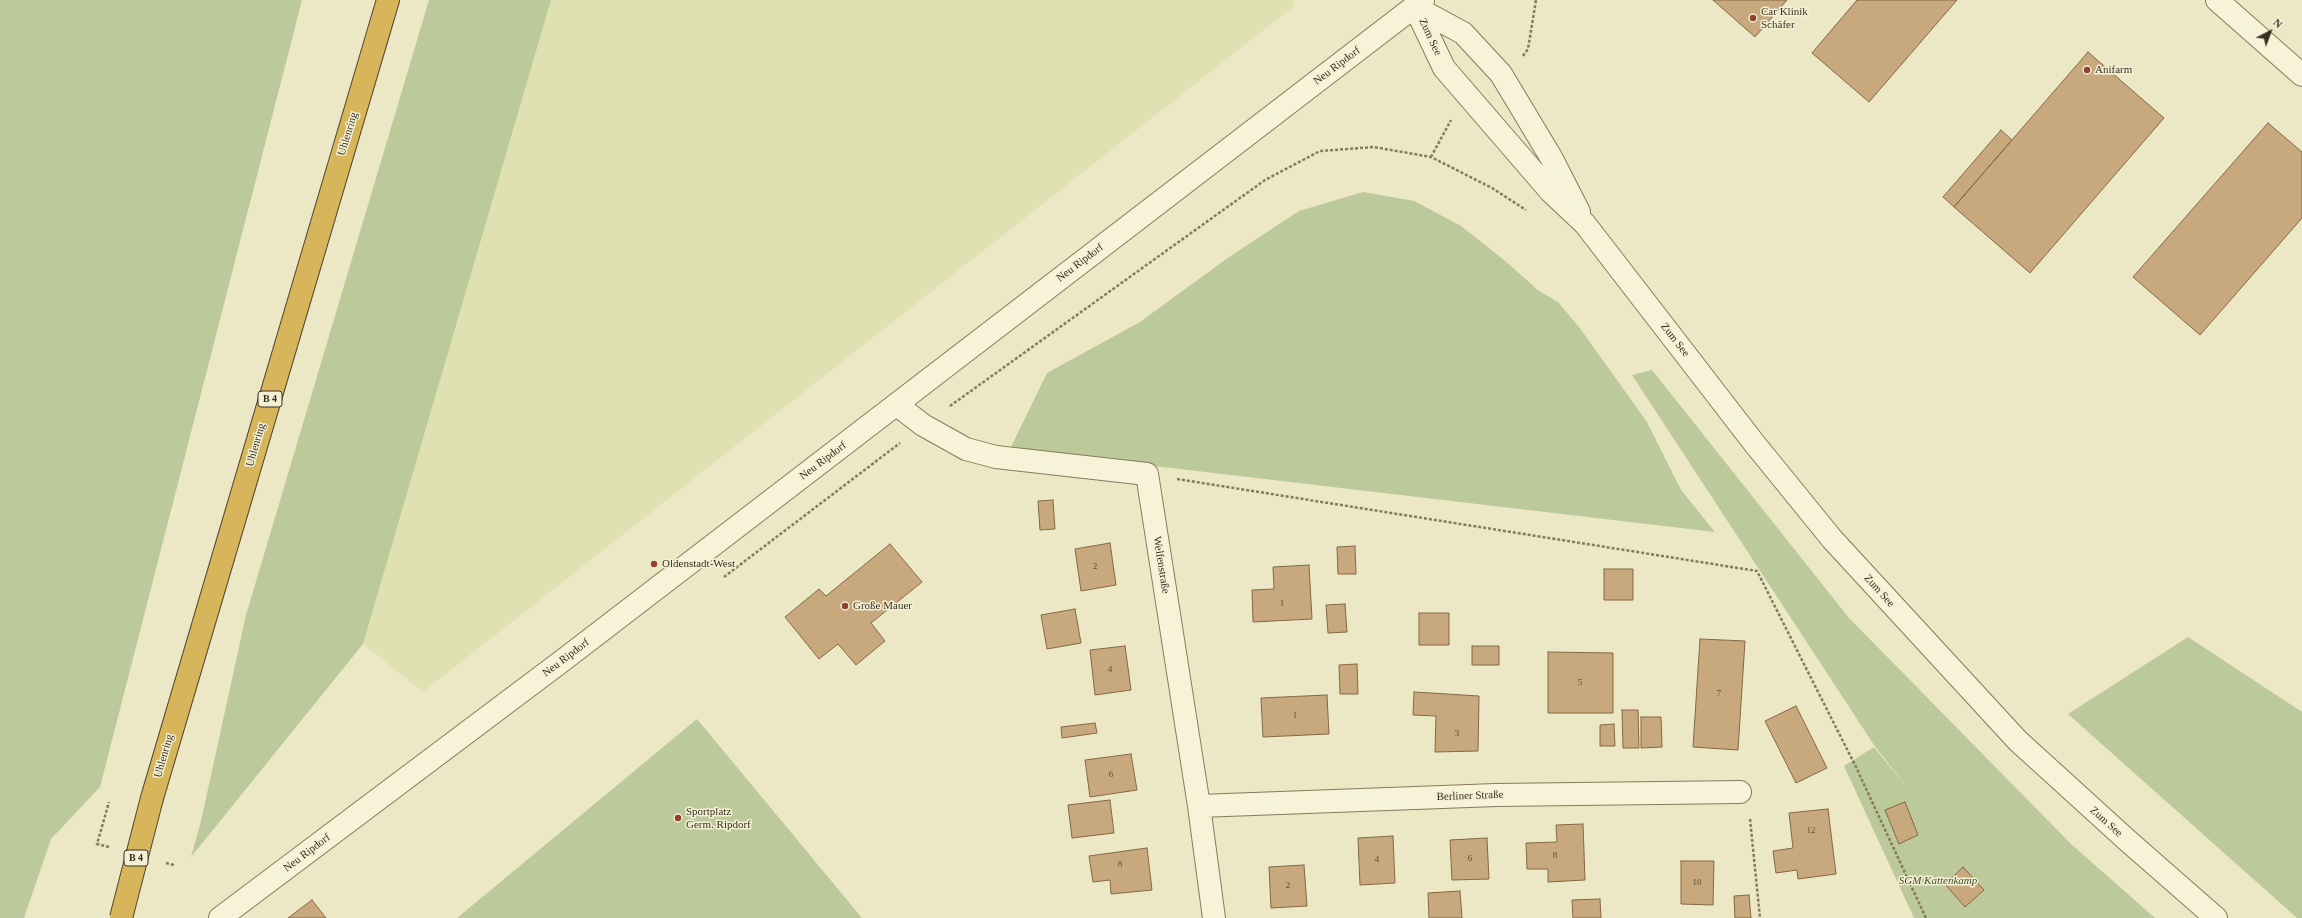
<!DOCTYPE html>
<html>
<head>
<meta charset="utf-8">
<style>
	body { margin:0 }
	#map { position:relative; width:2302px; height:918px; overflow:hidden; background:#ece7c5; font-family:Georgia,serif }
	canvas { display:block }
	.north { position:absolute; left:2250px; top:12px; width:40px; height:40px; -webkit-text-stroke:3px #f4f0d5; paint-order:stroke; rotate:42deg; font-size:11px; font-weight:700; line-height:16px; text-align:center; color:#372f1f }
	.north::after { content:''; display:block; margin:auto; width:14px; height:18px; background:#372f1f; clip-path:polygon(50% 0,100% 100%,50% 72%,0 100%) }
</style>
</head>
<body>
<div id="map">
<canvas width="2302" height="918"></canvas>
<div class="north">N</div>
</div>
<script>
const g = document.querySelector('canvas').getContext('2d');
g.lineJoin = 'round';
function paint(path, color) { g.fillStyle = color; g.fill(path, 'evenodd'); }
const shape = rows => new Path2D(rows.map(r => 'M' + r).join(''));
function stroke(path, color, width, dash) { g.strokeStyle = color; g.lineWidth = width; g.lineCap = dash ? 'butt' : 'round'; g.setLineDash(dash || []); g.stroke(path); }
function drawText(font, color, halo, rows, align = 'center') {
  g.font = font + ' Georgia,serif'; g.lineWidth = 3; g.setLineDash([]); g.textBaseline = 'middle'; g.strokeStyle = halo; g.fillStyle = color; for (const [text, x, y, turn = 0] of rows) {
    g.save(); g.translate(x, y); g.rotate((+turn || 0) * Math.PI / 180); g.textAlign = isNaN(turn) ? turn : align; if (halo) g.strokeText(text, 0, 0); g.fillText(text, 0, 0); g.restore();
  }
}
paint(shape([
	[551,0,1294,0,1294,6,423,692,363,644]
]), '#e0e1b3');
paint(shape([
	[0,0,302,0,100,787,51,839,24,918,0,918],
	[429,0,551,0,363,644,191,857,201,821,246,615],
	[1363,192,1414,201,1461,226,1504,260,1539,291,1558,302,1579,327,1647,422,1681,490,1715,532,1010,449,1047,373,1140,322,1229,257,1299,211],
	[1652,370,1849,618,2071,844,2155,918,1914,918,1844,766,1874,747,1912,794,1874,745,1632,375],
	[2188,637,2302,712,2302,918,2297,918,2068,714],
	[697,719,862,918,457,918]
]), '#bcc99a');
const building = shape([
	[1713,0,1787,0,1755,37,1713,0],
	[1857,0,1957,0,1869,102,1812,53,1857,0],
	[2088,52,2164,118,2030,273,1954,207,2088,52],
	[2268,123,2302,152,2302,218,2200,335,2133,277,2268,123],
	[2001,130,2012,140,1954,207,1943,197,2001,130],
	[1053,500,1055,529,1040,530,1038,501,1053,500],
	[1110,543,1116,585,1081,591,1075,549,1110,543],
	[890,544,922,582,871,623,885,641,856,665,838,644,819,659,785,617,819,589,826,596,890,544],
	[1355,546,1356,574,1338,574,1337,547,1355,546],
	[1309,565,1312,619,1253,622,1252,590,1274,589,1273,567,1309,565],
	[1604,569,1633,569,1633,600,1604,600,1604,569],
	[1345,604,1347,632,1328,633,1326,605,1345,604],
	[1075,609,1081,643,1047,649,1041,615,1075,609],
	[1419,613,1449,613,1449,645,1419,645,1419,613],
	[1700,639,1745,641,1738,750,1693,747,1700,639],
	[1125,646,1131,690,1095,695,1090,650,1125,646],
	[1472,646,1499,646,1499,665,1472,665,1472,646],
	[1548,652,1613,653,1613,713,1548,713,1548,652],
	[1357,664,1358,694,1340,694,1339,665,1357,664],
	[1414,692,1479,696,1478,751,1435,752,1436,716,1413,715,1414,692],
	[1327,695,1329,734,1263,737,1261,698,1327,695],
	[1796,706,1827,768,1796,783,1765,721,1796,706],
	[1622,710,1638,710,1639,748,1623,748,1622,710],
	[1641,717,1661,717,1662,747,1641,748,1641,717],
	[1095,723,1097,733,1062,738,1061,727,1095,723],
	[1614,724,1615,746,1600,746,1600,725,1614,724],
	[1131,754,1137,790,1090,797,1085,760,1131,754],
	[1110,800,1114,833,1072,838,1068,805,1110,800],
	[1905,802,1918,835,1899,844,1885,810,1905,802],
	[1828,809,1836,874,1798,879,1797,870,1776,873,1773,851,1793,848,1789,813,1828,809],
	[1583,824,1585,880,1548,882,1548,869,1527,869,1526,843,1557,842,1556,825,1583,824],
	[1393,836,1395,883,1360,885,1358,838,1393,836],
	[1487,838,1489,879,1452,880,1450,840,1487,838],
	[1147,848,1152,890,1111,894,1110,880,1093,882,1089,856,1147,848],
	[1681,861,1714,861,1713,905,1681,904,1681,861],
	[1304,865,1307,906,1271,908,1269,867,1304,865],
	[1963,867,1984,890,1965,907,1945,884,1963,867],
	[1460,891,1462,918,1429,918,1428,893,1460,891],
	[1749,895,1751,918,1735,918,1734,896,1749,895],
	[1600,899,1601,918,1573,918,1572,900,1600,899],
	[312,900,326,918,288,918,312,900]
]);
paint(building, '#c8a97d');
stroke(building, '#846843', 1);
const street = shape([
	[2217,0,2302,75],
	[1415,7,1444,68,1551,192,1585,224,1754,443,1832,539,2018,741,2128,841,2216,918],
	[1415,7,1463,33,1501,74,1552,159,1579,212],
	[897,405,923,425,966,449,996,457,1147,474,1199,806,1214,918],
	[1199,806,1496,795,1740,792],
	[220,918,566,658,1423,0]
]);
const highway = shape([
	[152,798,388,0]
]);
stroke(street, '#867a5c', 24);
stroke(highway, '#544730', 24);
stroke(shape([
	[1523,56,1528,49,1536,0],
	[1431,157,1451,120],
	[950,406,1265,180,1320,151,1374,147,1431,157,1492,188,1526,210],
	[1177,479,1757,571,1855,765,1926,918],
	[724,577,900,443],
	[1750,819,1760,918],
	[109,847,97,844,109,802],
	[166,863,174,865]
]), '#867a5c', 2.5, [3, 2]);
stroke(street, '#f7f3d8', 22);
stroke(highway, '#d6b55b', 22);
const highwayBridge = shape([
	[121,918,152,798]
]);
stroke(highwayBridge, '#544730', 24, []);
stroke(highwayBridge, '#d6b55b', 22);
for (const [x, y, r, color] of [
	[1753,18,4,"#924030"],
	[2087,70,4,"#924030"],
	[654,564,4,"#924030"],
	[845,606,4,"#924030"],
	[678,818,4,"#924030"]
]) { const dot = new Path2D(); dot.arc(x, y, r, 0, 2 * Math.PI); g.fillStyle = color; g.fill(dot); stroke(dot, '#f4f0d5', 1.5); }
drawText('9px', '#5b4e36', null, [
	["2",1095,567],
	["1",1282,604],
	["4",1110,670],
	["5",1580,683],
	["7",1719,694],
	["1",1295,716],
	["3",1457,734],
	["6",1111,775],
	["12",1811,831],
	["8",1555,856],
	["6",1470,859],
	["4",1377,860],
	["8",1120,865],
	["10",1697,883],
	["2",1288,886]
]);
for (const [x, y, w] of [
	[270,399,24],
	[136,858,24]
]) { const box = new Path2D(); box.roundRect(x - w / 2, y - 8, w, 16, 3); g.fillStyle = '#f4f0d5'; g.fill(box); stroke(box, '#372f1f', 1); }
drawText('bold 10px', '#372f1f', null, [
	["B 4",270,399],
	["B 4",136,858]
]);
drawText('11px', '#372f1f', '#f4f0d5', [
	["Car Klinik",1761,12],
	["Schäfer",1761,25],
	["Anifarm",2095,70],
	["Oldenstadt-West",662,564],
	["Große Mauer",853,606],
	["Sportplatz",686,812],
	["Germ. Ripdorf",686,825]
], 'left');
drawText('11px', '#372f1f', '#f4f0d5', [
	["Zum See",1430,37,65],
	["Neu Ripdorf",1337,66,-37],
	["Uhlenring",348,134,-73],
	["Neu Ripdorf",1080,263,-37],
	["Zum See",1675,340,52],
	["Uhlenring",256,445,-74],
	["Neu Ripdorf",823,461,-37],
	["Welfenstraße",1161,565,81],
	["Zum See",1879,591,48],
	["Neu Ripdorf",566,658,-37],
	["Uhlenring",164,756,-74],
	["Berliner Straße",1470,796,-2],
	["Zum See",2106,822,42],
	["Neu Ripdorf",307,853,-37]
]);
drawText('italic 11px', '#405227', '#f4f0d5', [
	["SGM Kattenkamp",1938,881]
]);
</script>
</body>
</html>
